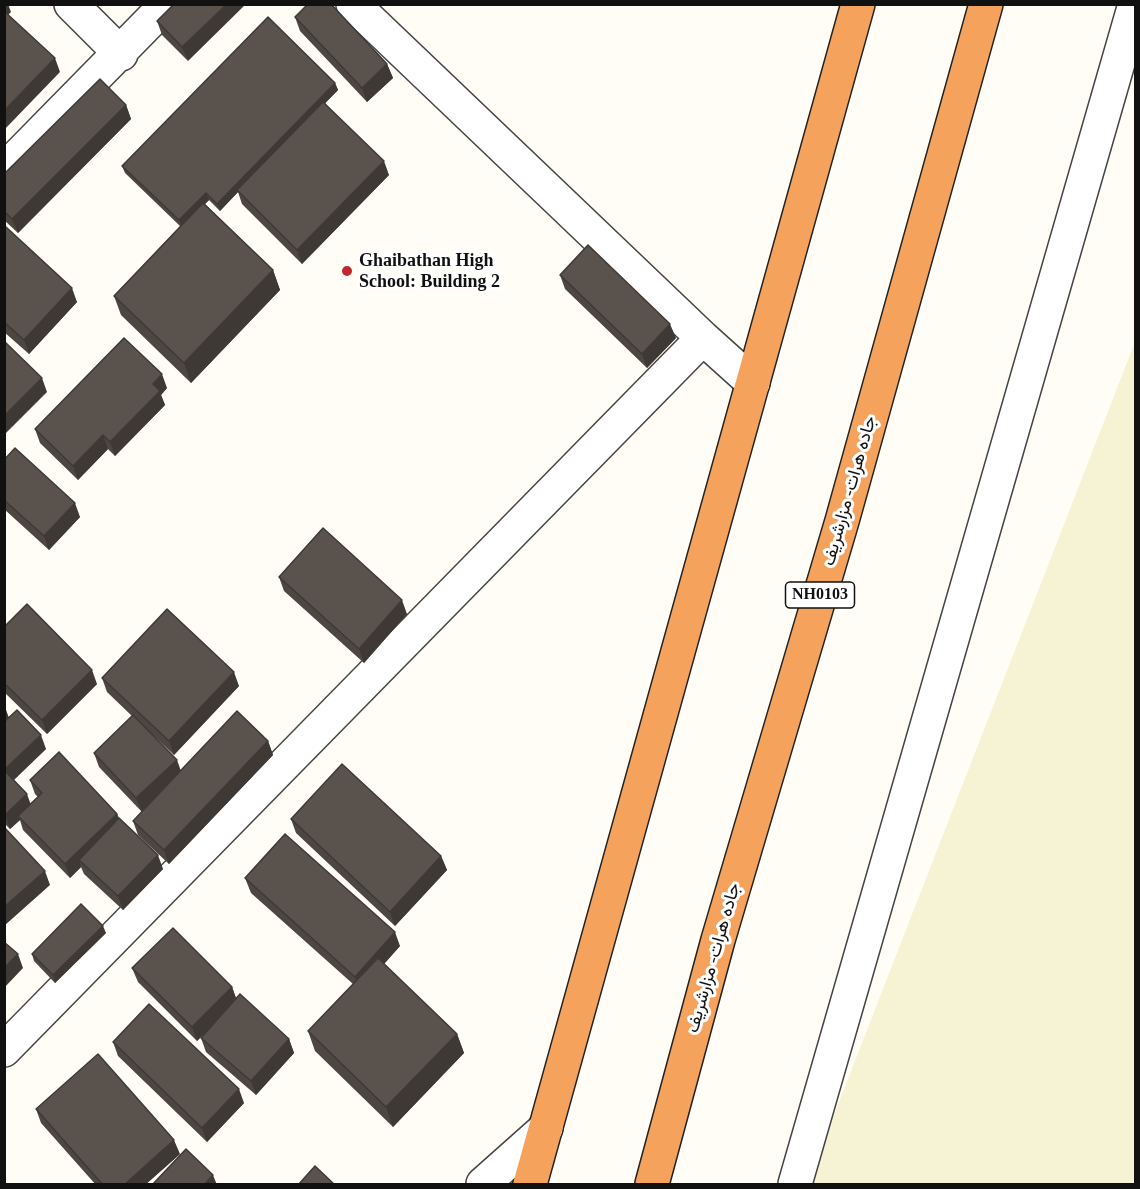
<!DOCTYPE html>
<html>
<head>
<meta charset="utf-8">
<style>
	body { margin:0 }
	#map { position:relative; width:1140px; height:1189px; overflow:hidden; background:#fffdf5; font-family:"Times New Roman",serif }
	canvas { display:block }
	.frame { position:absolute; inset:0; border:6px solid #111; pointer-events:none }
</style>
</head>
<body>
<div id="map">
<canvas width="1140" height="1189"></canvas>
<div class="frame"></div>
</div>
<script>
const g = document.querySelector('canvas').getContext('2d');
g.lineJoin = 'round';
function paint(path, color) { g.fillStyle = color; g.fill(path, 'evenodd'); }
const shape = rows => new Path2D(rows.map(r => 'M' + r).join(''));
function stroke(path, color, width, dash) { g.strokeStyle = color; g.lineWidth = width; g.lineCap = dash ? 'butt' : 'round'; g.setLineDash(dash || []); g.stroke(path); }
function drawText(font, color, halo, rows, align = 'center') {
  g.font = font + ' "Times New Roman",Vazirmatn,serif'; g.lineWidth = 6; g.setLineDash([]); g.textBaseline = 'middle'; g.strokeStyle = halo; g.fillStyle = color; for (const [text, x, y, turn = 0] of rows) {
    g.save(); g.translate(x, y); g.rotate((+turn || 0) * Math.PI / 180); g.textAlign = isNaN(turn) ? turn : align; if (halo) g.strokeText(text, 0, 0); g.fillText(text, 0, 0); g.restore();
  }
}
paint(shape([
	[1135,342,1135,1184,807,1184]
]), '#f6f3d4');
const minor = shape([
	[71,4,121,54],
	[353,4,703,338,753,383],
	[4,170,167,4],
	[4,1050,703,338],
	[483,1184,546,1128],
	[795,1184,1135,4]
]);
const highway = shape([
	[530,1184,858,4],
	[652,1184,718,940,842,521,986,4]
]);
stroke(minor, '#444', 36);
stroke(highway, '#222', 36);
stroke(minor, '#fff', 33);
stroke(highway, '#f5a25d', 33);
paint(shape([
	[174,4,188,61,162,35,157,21],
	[295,17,387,64,393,78,367,102,300,31],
	[335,83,338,90,325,103,389,175,302,264,242,204,238,192,220,211,209,200,205,204,273,270,280,290,191,383,121,315,114,296,180,226,125,173,122,166],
	[126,105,131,119,18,233,4,220,4,174],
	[4,228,77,302,29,354,4,332],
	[560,275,676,338,647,368,565,289],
	[167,388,161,395,165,405,115,456,108,449,78,480,40,443,35,429],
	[4,460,80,517,49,550,4,509],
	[279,577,407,614,364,663,284,591],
	[4,627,97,684,47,734,4,692],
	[102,678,239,686,174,755,153,735,181,771,268,741,273,755,169,864,138,835,133,821,142,812,99,767,94,753,132,716,107,692],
	[4,707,9,718,46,749,14,780,30,804,38,797,35,794,30,780,117,814,119,818,163,869,123,910,84,874,81,867,70,878,23,830,20,820,10,829,4,823],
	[291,819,441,856,447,870,395,926,296,833],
	[245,878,400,946,384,964,457,1034,464,1053,393,1127,315,1051,308,1031,353,984,251,893],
	[106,933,55,983,34,961,32,954],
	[132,968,232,987,236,998,289,1039,294,1053,256,1095,206,1052,201,1038,211,1027,197,1041,138,982],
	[113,1042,244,1103,207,1142,118,1056],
	[36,1109,180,1154,145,1185,96,1185,41,1123]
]), '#4d4742');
paint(shape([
	[4,4,8,4,11,12,4,19],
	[227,4,246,4,188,61,182,47],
	[55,58,60,72,4,130,4,111],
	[387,64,393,78,367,102,362,88],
	[335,83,338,90,239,192,237,190,238,192,220,211,217,204],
	[126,105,131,119,18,233,12,219],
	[384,161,389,175,302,264,297,250],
	[206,193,209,200,182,227,179,220],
	[273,270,280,290,191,383,184,363],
	[72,288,77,302,29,354,24,340],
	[670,324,676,338,647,368,642,354],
	[162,374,167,388,161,395,165,405,115,456,110,442,153,384],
	[42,378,47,392,6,433,4,428,4,416],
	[103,435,108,449,78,480,73,466],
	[75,503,80,517,49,550,44,536],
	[402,600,407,614,364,663,359,649],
	[92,670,97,684,47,734,42,720],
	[234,672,239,686,174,755,169,741],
	[5,707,10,721,4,726],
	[41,735,46,749,9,784,4,770],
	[268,741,273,755,169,864,164,850],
	[177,760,182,774,142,812,136,798],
	[27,794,32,808,18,816,20,820,10,829,5,815],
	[117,814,123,828,79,860,81,867,70,878,65,864],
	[158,855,163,869,123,910,118,896],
	[441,856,447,870,395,926,390,912],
	[45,871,50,885,4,926,4,907],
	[103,926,106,933,55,983,53,975],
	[395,932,400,946,360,991,355,977],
	[18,954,23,968,4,988,4,968],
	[232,987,237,1001,197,1041,192,1027],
	[457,1034,464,1053,393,1127,386,1107],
	[289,1039,294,1053,256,1095,251,1081],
	[239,1089,244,1103,207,1142,202,1128],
	[174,1140,180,1154,145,1185,124,1185],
	[213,1175,217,1185,204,1185]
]), '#3f3936');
const building = shape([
	[174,4,227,4,182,47,157,21,174,4],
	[308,4,331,4,387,64,362,88,295,17,308,4],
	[4,11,55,58,4,111,4,11],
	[268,17,335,83,217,204,206,193,179,220,122,166,268,17],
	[100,79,126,105,12,219,4,211,4,174,100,79],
	[323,102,384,161,297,250,237,190,323,102],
	[203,203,273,270,184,363,114,296,203,203],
	[6,227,72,288,24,340,4,322,4,228,6,227],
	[588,245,670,324,642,354,560,275,588,245],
	[124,338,162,374,153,384,160,391,110,442,103,435,73,466,35,429,124,338],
	[4,341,42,378,4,416,4,341],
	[15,448,75,503,44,536,4,500,4,460,15,448],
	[323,528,402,600,359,649,279,577,323,528],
	[27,604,92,670,42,720,4,683,4,627,27,604],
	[167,609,234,672,169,741,102,678,167,609],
	[17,710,41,735,4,770,4,722,17,710],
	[237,711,268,741,164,850,133,821,237,711],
	[133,715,177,760,136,798,94,753,133,715],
	[59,752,117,814,65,864,18,816,42,793,30,780,59,752],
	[342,764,441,856,390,912,291,819,342,764],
	[4,770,27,794,5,815,4,814,4,770],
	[119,818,158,855,118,896,79,860,119,818],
	[4,827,45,871,4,907,4,827],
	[285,834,395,932,355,977,245,878,285,834],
	[81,904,103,926,53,975,32,954,81,904],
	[173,928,232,987,192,1027,132,968,173,928],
	[4,942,18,954,4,968,4,942],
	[378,958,457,1034,386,1107,308,1031,378,958],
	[240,994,289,1039,251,1081,201,1038,240,994],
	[149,1004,239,1089,202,1128,113,1042,149,1004],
	[98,1054,174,1140,124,1185,103,1185,36,1109,98,1054],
	[186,1149,213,1175,204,1185,152,1185,186,1149],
	[315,1166,335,1185,298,1185,315,1166]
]);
paint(building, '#5a524d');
stroke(building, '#3f3936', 1.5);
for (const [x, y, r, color] of [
	[347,271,6,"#c4262e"]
]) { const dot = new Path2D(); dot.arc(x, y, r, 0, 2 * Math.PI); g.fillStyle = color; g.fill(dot); stroke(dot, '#fff', 2); }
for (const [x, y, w] of [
	[820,595,69]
]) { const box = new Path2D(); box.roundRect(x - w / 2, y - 13, w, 26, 4.5); g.fillStyle = '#fff'; g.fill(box); stroke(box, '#111', 1.5); }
drawText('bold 16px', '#111', null, [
	["NH0103",820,595]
]);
drawText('bold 18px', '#111', '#fff', [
	["Ghaibathan High",359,261],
	["School: Building 2",359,282]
], 'left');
drawText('18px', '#111', '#fff', [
	["جاده هرات- مزارشریف",850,491,-74],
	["جاده هرات- مزارشریف",714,958,-74]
]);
</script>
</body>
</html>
